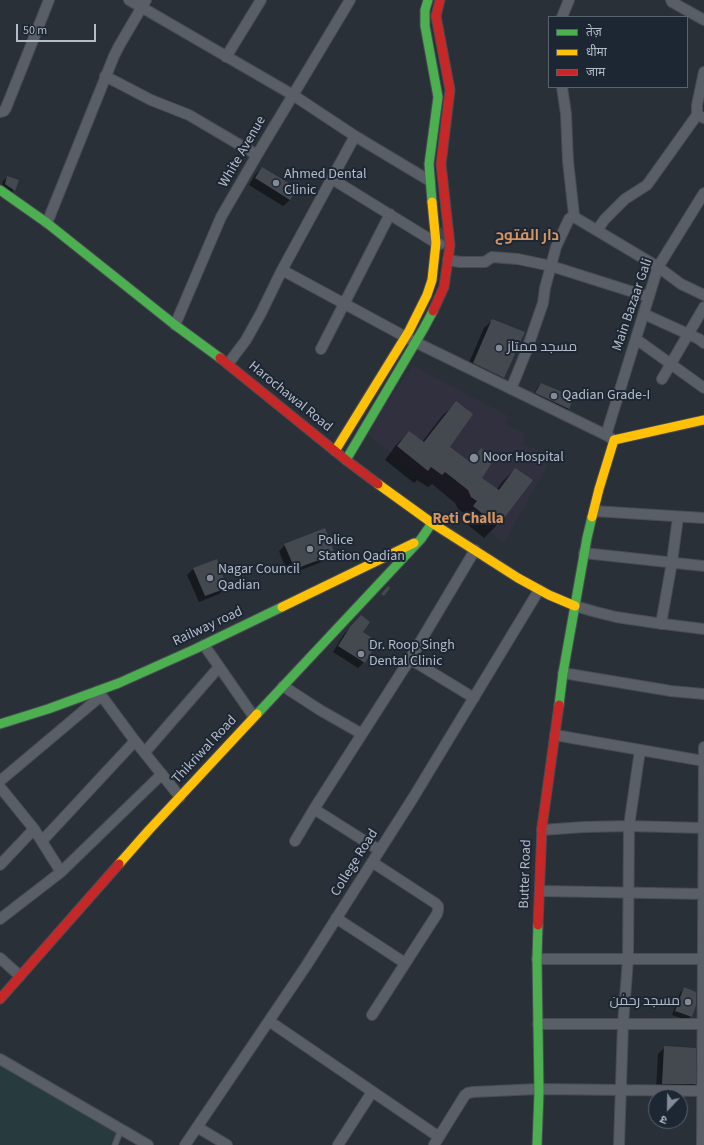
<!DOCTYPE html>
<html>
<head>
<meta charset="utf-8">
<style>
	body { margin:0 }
	#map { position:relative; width:704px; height:1145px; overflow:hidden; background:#2a3038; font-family:"Source Sans 3","Noto Sans Devanagari",sans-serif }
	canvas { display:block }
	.legend { position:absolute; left:548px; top:16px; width:140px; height:72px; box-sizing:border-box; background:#1d2633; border:1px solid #59626f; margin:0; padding:5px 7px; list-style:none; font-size:12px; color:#b4bcc9 }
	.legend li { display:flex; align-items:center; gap:8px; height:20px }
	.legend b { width:20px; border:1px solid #59626f }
	.north { position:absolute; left:648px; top:1089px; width:40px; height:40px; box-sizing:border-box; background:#1d2633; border:1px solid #59626f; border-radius:50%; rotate:202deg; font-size:11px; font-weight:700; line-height:16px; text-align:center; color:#b4bcc9 }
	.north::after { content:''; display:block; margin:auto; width:14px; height:18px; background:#848b96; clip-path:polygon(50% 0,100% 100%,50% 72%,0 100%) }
	.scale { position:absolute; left:16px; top:24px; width:80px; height:18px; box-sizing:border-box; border:2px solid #b4bcc9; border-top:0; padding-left:5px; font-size:12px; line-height:14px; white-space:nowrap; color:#b4bcc9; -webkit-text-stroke:3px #1d2633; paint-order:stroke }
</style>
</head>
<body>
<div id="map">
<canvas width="704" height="1145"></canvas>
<ul class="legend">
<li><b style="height:5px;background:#4caf50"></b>तेज़</li>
<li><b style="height:5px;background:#ffc107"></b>धीमा</li>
<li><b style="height:5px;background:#c62828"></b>जाम</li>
</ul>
<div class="north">उ</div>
<div class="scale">50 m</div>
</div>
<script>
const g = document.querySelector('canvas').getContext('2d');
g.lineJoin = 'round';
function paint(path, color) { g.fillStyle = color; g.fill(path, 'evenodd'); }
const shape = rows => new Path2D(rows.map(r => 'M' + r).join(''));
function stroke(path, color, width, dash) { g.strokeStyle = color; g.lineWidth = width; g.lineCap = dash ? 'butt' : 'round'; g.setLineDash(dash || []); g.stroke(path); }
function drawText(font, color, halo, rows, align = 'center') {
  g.font = font + ' "Source Sans 3",Cairo,sans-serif'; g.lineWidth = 4; g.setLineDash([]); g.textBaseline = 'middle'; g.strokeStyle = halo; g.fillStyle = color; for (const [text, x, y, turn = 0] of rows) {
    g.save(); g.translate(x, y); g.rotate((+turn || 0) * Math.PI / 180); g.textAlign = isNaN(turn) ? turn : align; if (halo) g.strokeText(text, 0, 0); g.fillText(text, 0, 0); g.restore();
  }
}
paint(shape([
	[413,366,509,416,505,423,525,434,523,445,550,454,550,461,504,543,440,491,365,433]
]), '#31303e');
paint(shape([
	[0,1059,121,1129,115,1145,0,1145]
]), '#273a3e');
paint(shape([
	[262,168,290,200,283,206,249,185,255,175],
	[7,177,14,190,10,194,1,188,3,181],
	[493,320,504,378,495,386,465,372,484,328],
	[541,384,569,409,564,413,532,398,537,388],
	[456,403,449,447,468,462,481,449,481,479,497,489,502,482,515,469,497,525,484,538,461,519,465,514,458,509,455,503,432,484,428,487,417,480,414,483,385,460,396,445,409,432,422,442,443,415],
	[285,545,334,553,327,560,288,575,279,551],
	[193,569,226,588,219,594,199,602,187,575],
	[361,617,364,662,358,668,333,652,344,634],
	[684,988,691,1016,687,1020,672,1015,680,993],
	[665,1047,695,1084,688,1090,656,1090,658,1054]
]), '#0007');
stroke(shape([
	[441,229,443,239]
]), '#384963', 3);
paint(shape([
	[262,167,297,188,290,200,255,178],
	[7,176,19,180,15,191,5,184],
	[492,319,525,332,504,378,473,363],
	[541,383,574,397,569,409,535,393],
	[456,401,473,414,450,447,470,462,481,448,495,458,482,478,499,490,515,468,533,480,498,526,473,506,477,501,471,497,468,490,445,472,442,475,431,467,428,471,397,446,409,431,424,442],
	[325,528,335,554,295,569,284,544],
	[217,559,227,588,205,596,193,568],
	[388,586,390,588,384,596,381,594],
	[361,615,370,622,363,632,378,642,365,663,338,646,350,627],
	[684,987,696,992,696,1005,692,1017,675,1011],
	[664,1046,696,1048,696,1084,662,1084]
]), '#444950');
const lane = shape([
	[115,1145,121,1129]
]);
const street = shape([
	[129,0,293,95,355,136,430,181],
	[671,0,672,2,704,20],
	[562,17,569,0],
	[226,57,261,0],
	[704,72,697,105,697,115,704,118],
	[105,76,151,100,189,115,257,155],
	[562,87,566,114,568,161,574,215,576,218,658,267,681,284,704,295],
	[0,112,4,111,6,108,49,0],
	[332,179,436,243,440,244],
	[47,223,114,56,119,46,146,0],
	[597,230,605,219,625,199,647,185,697,115],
	[448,260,460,262,485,262,492,257,518,259,551,266,649,297],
	[282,270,415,342,606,435,614,440],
	[644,314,699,339,704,343],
	[175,325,221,217,257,155,350,0],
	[636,339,704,388],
	[321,349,390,214],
	[228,364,246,340,261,313,282,270,355,136],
	[662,379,704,307],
	[511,389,526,352,543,303,545,288,556,247,569,219,574,215],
	[606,435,658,267,704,193],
	[594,511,704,518],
	[584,553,704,566],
	[575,606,596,612,616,617,656,623,704,629],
	[661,624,672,562,678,517],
	[204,645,254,717],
	[410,659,474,698],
	[563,673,671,691,704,694],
	[283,686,320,710,362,734],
	[98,691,135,741,180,797],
	[555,735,704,761],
	[145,752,219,667],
	[0,781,101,696],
	[0,787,34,829,61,872],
	[314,809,379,850],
	[542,830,584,827,629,826,704,828],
	[42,841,135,741],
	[295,841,314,809,410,659,475,550],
	[0,865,34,829],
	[540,891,704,894],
	[336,918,405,963],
	[0,919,61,872,162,774],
	[0,958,20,976],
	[537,959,704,959],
	[372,1015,437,914,438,910,438,906,435,903,372,862],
	[269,1021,439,1137],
	[538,1024,704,1024],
	[0,1059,148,1145],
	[197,1127,227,1145],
	[185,1145,306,966,413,798,539,590],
	[338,1145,372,1092],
	[434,1145,465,1095,468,1093,473,1092,538,1089,704,1091],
	[619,1145,623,1024,628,959,629,826,640,750],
	[702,1145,704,747]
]);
const fast = shape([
	[428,0,425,10,425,26,438,97,429,164,432,202],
	[0,190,47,223,175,325,220,358],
	[346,460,424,328,433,311],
	[559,705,563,673,587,538,592,517],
	[257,714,421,539,432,523],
	[0,724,48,709,119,683,195,649,282,607],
	[537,1145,539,1092,537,959,538,925]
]);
const slow = shape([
	[335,451,409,331,427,295,432,280,436,243,432,202],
	[378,484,432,523,518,578,549,595,575,606],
	[592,517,599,489,614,440,704,420],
	[282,607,414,543],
	[119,864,149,830,257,714]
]);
const jam = shape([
	[433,311,444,287,450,245,441,164,450,90,436,16,440,0],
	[220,358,346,460,378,484],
	[538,925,542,827,559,705],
	[0,999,119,864]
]);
stroke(lane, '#484c53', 7);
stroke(street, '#484c53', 12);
stroke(fast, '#484c53', 11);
stroke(slow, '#484c53', 11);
stroke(jam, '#484c53', 11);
stroke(lane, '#5a5e66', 5);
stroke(street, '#5a5e66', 10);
stroke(fast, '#4caf50', 9);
stroke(slow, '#ffc107', 9);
stroke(jam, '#c62828', 9);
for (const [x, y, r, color] of [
	[276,183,4,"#848b96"],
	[499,348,4,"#848b96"],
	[554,396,4,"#848b96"],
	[474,458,5,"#848b96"],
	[310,549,4,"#848b96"],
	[210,578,4,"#848b96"],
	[361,654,4,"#848b96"],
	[688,1002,4,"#848b96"]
]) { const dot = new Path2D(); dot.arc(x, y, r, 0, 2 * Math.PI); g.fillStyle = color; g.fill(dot); stroke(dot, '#1d2633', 1.5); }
drawText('14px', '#b4bcc9', '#1d2633', [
	["White Avenue",243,152,-60],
	["Main Bazaar Gali",633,305,-71],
	["Harochawal Road",290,397,39],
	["Railway road",208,627,-25],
	["Thikriwal Road",205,750,-47],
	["College Road",355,863,-58],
	["Butter Road",526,874,-88]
]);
drawText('14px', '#b4bcc9', '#1d2633', [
	["Ahmed Dental",284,175],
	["Clinic",284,191],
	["مسجد ممتاز",507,348],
	["Qadian Grade-I",562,396],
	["Noor Hospital",483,458],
	["Police",318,541],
	["Station Qadian",318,557],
	["Nagar Council",218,570],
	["Qadian",218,586],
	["Dr. Roop Singh",369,646],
	["Dental Clinic",369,662],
	["مسجد رحمٰن",680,1002,"right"]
], 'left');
drawText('bold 15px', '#d59563', '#1d2633', [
	["دار الفتوح",527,237],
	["Reti Challa",468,520]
]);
</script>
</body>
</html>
